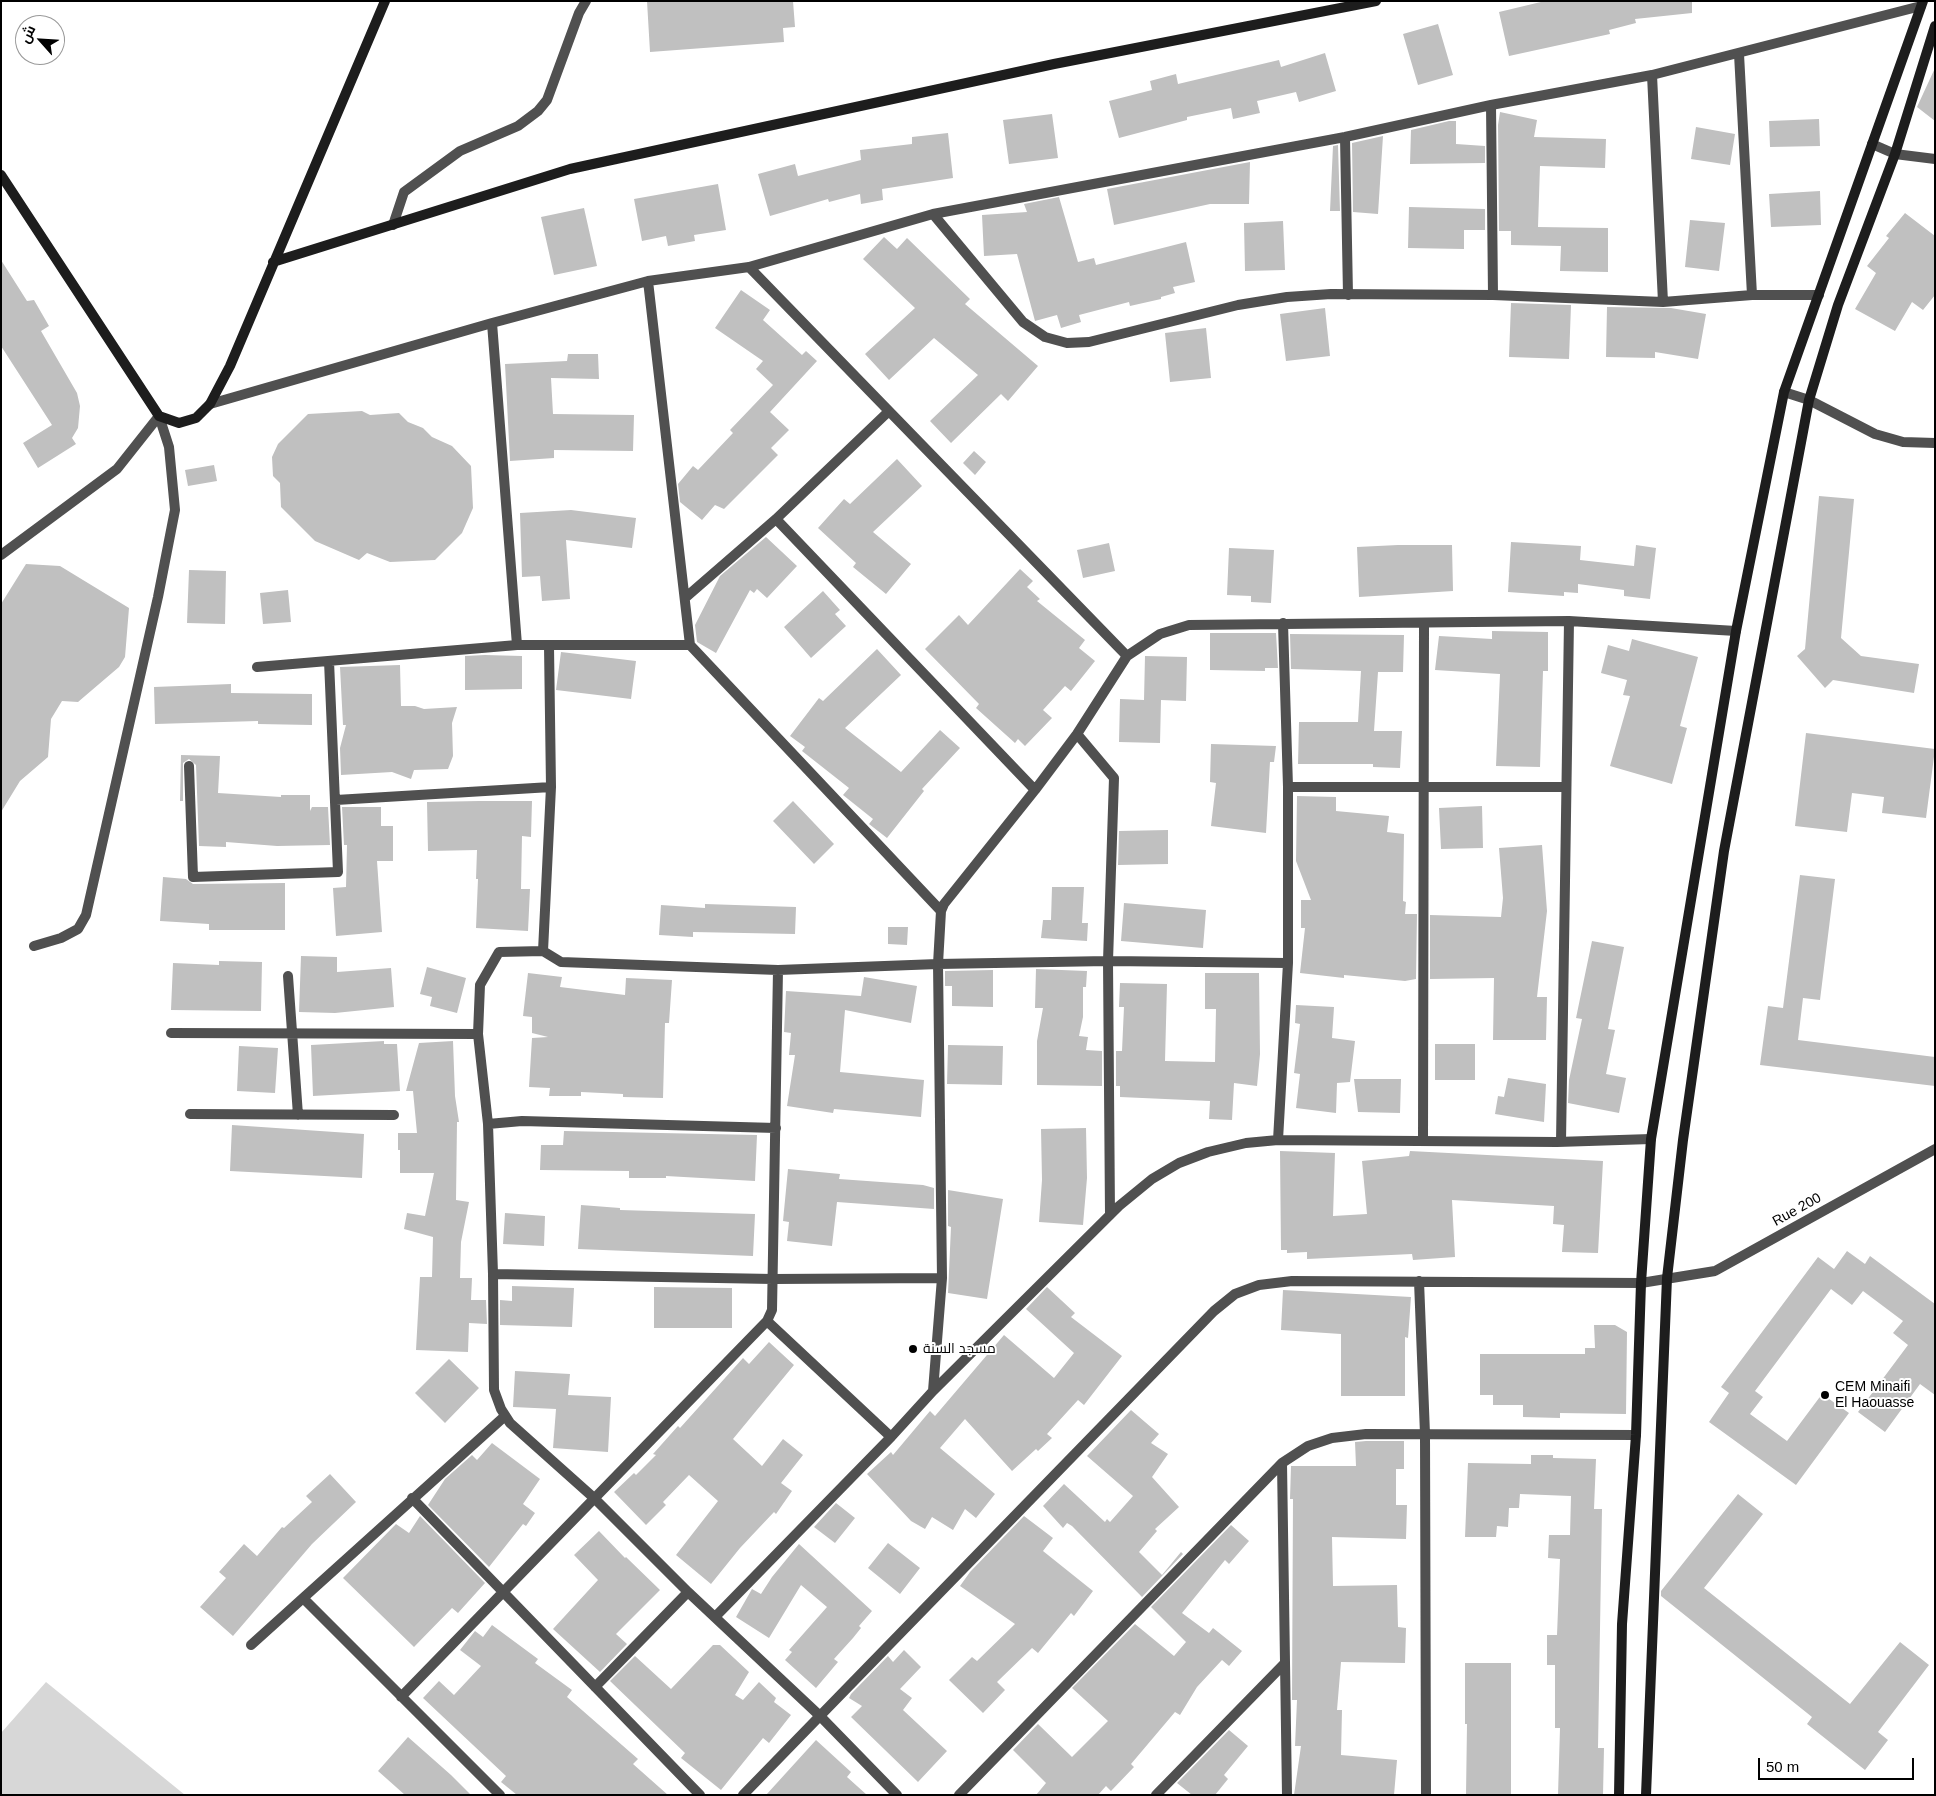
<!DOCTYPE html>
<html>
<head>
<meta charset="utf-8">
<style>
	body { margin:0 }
	#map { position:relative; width:1936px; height:1796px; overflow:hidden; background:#fff; font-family:Arial,Cairo,sans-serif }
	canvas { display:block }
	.frame { position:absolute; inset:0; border:2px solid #000; pointer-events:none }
	.north { position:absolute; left:15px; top:15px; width:50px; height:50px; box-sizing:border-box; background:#fff; border:1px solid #999; border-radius:50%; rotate:296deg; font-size:14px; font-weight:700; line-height:20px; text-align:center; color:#000 }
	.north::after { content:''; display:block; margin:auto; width:18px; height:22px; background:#000; clip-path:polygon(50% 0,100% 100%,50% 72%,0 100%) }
	.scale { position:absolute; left:1758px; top:1758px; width:156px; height:22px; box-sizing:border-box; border:2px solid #000; border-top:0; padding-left:6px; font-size:15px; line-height:18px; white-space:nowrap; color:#000; -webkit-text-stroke:4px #fff; paint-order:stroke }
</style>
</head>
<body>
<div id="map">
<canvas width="1936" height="1796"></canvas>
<div class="frame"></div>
<div class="north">ش</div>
<div class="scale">50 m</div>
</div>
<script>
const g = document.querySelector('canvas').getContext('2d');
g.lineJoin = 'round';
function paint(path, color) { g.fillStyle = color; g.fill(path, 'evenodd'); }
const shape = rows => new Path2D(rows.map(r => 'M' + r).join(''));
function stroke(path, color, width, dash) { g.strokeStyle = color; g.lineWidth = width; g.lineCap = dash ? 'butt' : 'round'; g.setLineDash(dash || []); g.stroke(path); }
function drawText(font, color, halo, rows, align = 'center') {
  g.font = font + ' Arial,Cairo,sans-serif'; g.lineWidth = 4; g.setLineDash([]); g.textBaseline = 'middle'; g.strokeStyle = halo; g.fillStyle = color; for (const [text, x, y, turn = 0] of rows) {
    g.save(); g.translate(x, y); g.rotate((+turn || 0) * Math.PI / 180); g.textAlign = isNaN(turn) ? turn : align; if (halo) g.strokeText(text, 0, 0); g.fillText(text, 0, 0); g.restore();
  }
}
paint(shape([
	[46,1682,185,1795,1,1795,1,1733]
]), '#d7d7d7');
paint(shape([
	[647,1,793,1,795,27,783,28,784,42,650,52],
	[1545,1,1692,1,1692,13,1635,19,1636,23,1609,30,1610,34,1509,56,1499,12],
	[1438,24,1453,75,1418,85,1403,34],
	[1325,53,1336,91,1299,102,1296,92,1257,101,1260,113,1233,119,1231,108,1187,117,1187,120,1119,138,1109,101,1152,90,1150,81,1176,74,1178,84,1279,60,1281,67],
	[1935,68,1935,121,1917,107],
	[1500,112,1537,120,1534,137,1606,139,1605,168,1540,166,1538,227,1608,228,1608,272,1560,271,1561,246,1511,245,1511,231,1499,231,1498,125],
	[1052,114,1058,158,1009,164,1003,120],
	[1819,119,1820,146,1770,147,1769,121],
	[1449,121,1456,121,1456,144,1485,146,1485,163,1410,164,1411,130],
	[1696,127,1735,134,1730,165,1691,159],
	[948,133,953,178,882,189,883,200,861,204,860,194,829,202,828,199,770,216,758,174,795,164,798,176,861,160,860,150,912,144,912,137],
	[1383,136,1378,214,1353,212,1352,143],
	[1338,145,1340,211,1330,211,1333,146],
	[1250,162,1249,204,1210,204,1114,225,1107,189],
	[718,184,726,230,694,235,695,241,668,246,666,236,642,241,634,199],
	[1820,191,1821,225,1771,227,1769,194],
	[1059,197,1078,262,1094,258,1096,265,1186,242,1195,282,1173,287,1175,293,1161,297,1161,299,1130,306,1129,302,1079,315,1081,322,1061,328,1057,315,1035,321,1017,254,984,256,982,215,1027,212,1024,204],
	[1409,207,1485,209,1485,230,1464,230,1464,249,1408,248],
	[584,208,597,266,554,275,541,217],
	[1905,213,1935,236,1935,295,1923,310,1912,302,1895,331,1855,309,1876,273,1867,266,1889,238,1886,236],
	[1690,220,1725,223,1719,271,1685,267],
	[1283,221,1285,270,1245,271,1244,223],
	[884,237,897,249,907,238,970,299,965,304,1038,366,1008,401,1001,394,951,443,930,421,978,375,934,338,889,380,865,354,915,308,863,259],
	[1,260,27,301,34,300,49,326,41,331,77,393,80,406,78,428,72,438,76,444,38,468,23,443,52,425,1,346],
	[741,290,770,310,763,320,802,355,806,351,817,361,770,412,789,430,771,448,778,455,724,509,715,505,702,520,680,502,678,484,693,466,698,470,733,433,730,430,773,385,756,369,763,361,715,328],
	[1511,303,1571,305,1569,359,1509,357],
	[1607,307,1671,308,1706,314,1698,359,1655,352,1655,358,1606,357],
	[1325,308,1330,356,1286,361,1280,314],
	[1206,328,1211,378,1170,382,1165,333],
	[568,354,598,354,599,379,551,378,553,414,634,415,633,451,554,450,554,458,510,461,505,364,567,361],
	[362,411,370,415,399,413,408,422,423,428,432,437,452,446,471,466,473,508,462,533,435,560,390,562,367,553,359,560,315,541,281,507,280,483,273,476,272,457,278,444,308,414],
	[974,451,986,462,975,475,963,463],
	[897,459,922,486,873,532,911,564,886,594,853,567,856,563,818,528,844,499,850,504],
	[214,465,217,481,188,486,185,470],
	[1819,496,1854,499,1841,638,1861,656,1919,664,1914,693,1833,680,1825,688,1797,656,1805,649],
	[571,510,636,518,632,548,566,540,570,599,542,601,540,576,522,577,520,513],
	[766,537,797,566,767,598,757,589,754,593,750,590,716,653,697,642,695,625,720,576],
	[1511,542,1581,546,1580,560,1634,566,1636,545,1656,548,1650,599,1624,596,1624,590,1578,584,1578,593,1564,592,1564,596,1508,592],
	[1109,543,1115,571,1083,578,1077,550],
	[1398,545,1452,545,1453,591,1359,597,1357,547],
	[1229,548,1274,550,1271,603,1251,602,1251,596,1227,595],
	[26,564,60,566,129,608,125,657,119,667,78,702,62,701,51,719,48,757,20,781,1,812,1,604],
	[1020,569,1033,581,1027,587,1040,599,1037,601,1085,640,1079,648,1095,661,1071,691,1065,686,1043,710,1052,718,1025,746,1018,739,1015,743,976,708,979,704,925,649,959,615,968,625],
	[189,570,226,571,225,624,187,623],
	[288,590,291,622,263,624,260,593],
	[823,591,840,610,835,614,846,626,811,658,784,627],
	[1492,631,1548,632,1548,671,1543,671,1540,767,1496,766,1500,674,1435,670,1439,636,1492,639],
	[1210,633,1276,633,1278,668,1265,668,1265,671,1210,670],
	[1290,634,1404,635,1403,672,1378,672,1374,731,1402,731,1400,768,1373,767,1373,764,1298,764,1299,722,1358,722,1361,671,1291,669],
	[1632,639,1698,657,1680,726,1687,728,1672,784,1610,766,1630,696,1623,695,1627,680,1601,673,1608,645,1629,651],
	[877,649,901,675,845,728,901,772,940,730,960,748,922,789,924,791,887,838,869,824,873,819,843,795,849,788,802,751,805,747,790,736,819,698,823,701],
	[561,652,636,661,631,699,556,690],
	[485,655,522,656,522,689,465,690,465,656],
	[1145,656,1187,657,1186,701,1161,700,1160,743,1119,742,1120,699,1144,700],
	[400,665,401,706,415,706,424,709,457,707,452,723,453,756,448,769,414,770,411,779,392,772,341,775,340,748,346,725,343,725,340,667],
	[231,684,231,693,312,694,312,725,258,724,258,721,155,724,154,687],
	[1806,733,1935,749,1926,818,1882,813,1884,797,1852,793,1847,832,1795,826],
	[1211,744,1276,746,1274,762,1270,762,1266,833,1211,826,1216,783,1210,782],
	[181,755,220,756,218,793,281,797,281,795,310,795,310,811,312,807,328,807,330,845,277,846,226,842,226,847,199,846,196,765,189,759,183,763,183,801,180,801],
	[1297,796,1336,797,1336,811,1389,816,1387,832,1404,834,1403,901,1406,902,1405,914,1417,914,1416,979,1405,981,1344,975,1344,978,1300,973,1305,928,1301,928,1301,900,1311,900,1296,861],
	[479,801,532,801,531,837,522,836,521,889,530,889,528,931,476,928,478,879,476,879,477,850,428,851,427,802],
	[793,801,834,844,814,864,773,821],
	[1482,806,1483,848,1441,849,1439,808],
	[342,807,381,807,381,826,393,826,393,861,377,861,382,932,336,936,333,888,346,887,347,845,344,845],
	[1168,830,1168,864,1118,865,1119,831],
	[1542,845,1547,911,1537,997,1547,997,1546,1040,1493,1040,1494,978,1430,979,1430,915,1501,917,1503,898,1499,848],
	[1800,875,1835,879,1820,1000,1803,998,1798,1040,1935,1057,1935,1086,1760,1065,1768,1006,1783,1008],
	[163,877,186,879,193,884,285,883,285,930,209,930,209,924,160,921],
	[1052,887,1084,887,1082,923,1088,923,1087,941,1041,938,1043,920,1051,920],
	[1124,903,1206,910,1203,948,1121,941],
	[705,904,796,907,795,934,693,932,693,937,659,935,661,905,705,908],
	[888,927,908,927,907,945,888,944],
	[1592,941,1624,947,1608,1029,1615,1030,1606,1074,1626,1078,1619,1113,1568,1103,1569,1080,1582,1019,1576,1018],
	[301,956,337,957,337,972,391,968,394,1007,335,1013,299,1012],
	[219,961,262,962,261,1011,171,1010,173,963,219,965],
	[427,967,466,978,457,1013,430,1006,432,997,420,994],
	[1036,969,1087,971,1086,987,1083,987,1083,1017,1079,1036,1088,1037,1086,1050,1102,1051,1102,1086,1037,1085,1037,1041,1043,1008,1035,1008],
	[993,970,993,1007,952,1006,952,986,945,986,945,971],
	[528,973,562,977,560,987,625,995,626,978,672,980,669,1023,665,1023,663,1098,623,1097,623,1094,581,1092,581,1096,549,1096,550,1088,529,1087,532,1038,548,1037,532,1033,532,1017,523,1016],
	[1205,973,1259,973,1260,1054,1257,1086,1234,1083,1232,1120,1209,1119,1210,1101,1120,1097,1120,1086,1116,1086,1116,1051,1122,1051,1124,1007,1119,1007,1120,983,1167,984,1165,1061,1215,1062,1216,1009,1205,1009],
	[864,977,917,986,911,1023,845,1010,840,1072,924,1080,921,1117,834,1109,833,1113,787,1106,795,1055,789,1055,791,1033,784,1032,786,991,861,996],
	[1296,1005,1334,1007,1332,1038,1355,1041,1350,1082,1337,1083,1336,1113,1296,1108,1300,1074,1294,1073,1300,1024,1295,1023],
	[384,1041,384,1044,397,1044,400,1091,313,1096,311,1045],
	[453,1041,455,1096,459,1122,457,1122,456,1200,469,1202,461,1242,460,1278,472,1278,471,1300,486,1300,487,1324,469,1323,468,1352,416,1350,420,1277,432,1277,433,1237,404,1229,407,1213,425,1216,434,1173,400,1173,400,1150,398,1150,398,1133,417,1133,413,1091,406,1091,419,1043],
	[1435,1044,1475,1044,1475,1080,1435,1080],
	[948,1045,1003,1046,1002,1085,947,1084],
	[239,1046,278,1048,275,1093,237,1091],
	[1508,1078,1546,1084,1544,1122,1495,1114,1498,1096,1504,1097],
	[1354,1079,1401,1079,1400,1113,1358,1112],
	[232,1125,364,1134,362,1178,230,1171],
	[1086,1128,1087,1178,1083,1225,1039,1222,1042,1180,1041,1129],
	[564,1131,757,1135,755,1181,666,1176,666,1178,629,1178,629,1171,540,1170,541,1145,563,1145],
	[1280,1151,1335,1153,1333,1216,1367,1214,1362,1161,1409,1156,1410,1151,1603,1161,1598,1253,1562,1252,1564,1225,1553,1224,1554,1206,1452,1200,1455,1257,1413,1260,1412,1254,1307,1259,1307,1252,1287,1253,1287,1250,1281,1250],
	[788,1169,840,1174,839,1179,923,1185,934,1188,934,1209,837,1202,832,1246,787,1241,789,1222,783,1221],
	[948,1190,1003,1199,987,1299,948,1293,951,1227,948,1226],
	[581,1205,620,1208,620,1210,755,1214,753,1256,578,1249],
	[505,1213,545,1216,544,1246,503,1244],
	[1847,1251,1865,1264,1870,1256,1935,1304,1935,1395,1920,1384,1885,1432,1858,1412,1908,1345,1893,1333,1903,1321,1863,1291,1852,1305,1831,1289,1755,1391,1763,1397,1750,1414,1787,1441,1822,1394,1849,1413,1796,1485,1709,1422,1729,1393,1721,1387,1818,1257,1834,1269],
	[512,1286,574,1288,572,1327,500,1325,500,1300,512,1301],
	[654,1287,732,1288,732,1328,654,1328],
	[1047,1287,1075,1313,1071,1317,1122,1356,1084,1405,1078,1400,1047,1434,1052,1438,1038,1451,1036,1449,1012,1471,965,1419,940,1448,995,1494,976,1518,965,1509,953,1530,932,1517,925,1529,911,1521,867,1474,891,1452,893,1455,930,1411,935,1416,1004,1335,1054,1378,1074,1353,1026,1309],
	[1283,1290,1411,1297,1408,1338,1405,1337,1405,1396,1341,1396,1341,1334,1281,1330],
	[1594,1325,1615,1325,1627,1332,1626,1414,1560,1413,1560,1418,1523,1417,1523,1405,1493,1405,1493,1395,1480,1395,1480,1354,1585,1354,1585,1348,1595,1348],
	[769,1342,794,1365,733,1439,762,1466,783,1439,803,1455,781,1483,792,1491,776,1514,774,1512,740,1548,711,1584,676,1555,718,1501,689,1475,663,1502,666,1505,646,1525,614,1492,634,1473,636,1475,656,1455,653,1454,678,1426,680,1428,743,1358,749,1364],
	[449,1359,479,1388,445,1423,415,1393],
	[515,1371,570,1374,568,1395,611,1397,608,1452,553,1448,556,1409,513,1407],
	[1131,1410,1159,1434,1151,1443,1168,1454,1152,1477,1179,1507,1155,1529,1157,1531,1139,1552,1162,1575,1181,1552,1183,1554,1142,1597,1072,1526,1067,1523,1063,1528,1043,1506,1064,1484,1105,1522,1107,1519,1110,1522,1133,1496,1087,1456],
	[1366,1441,1404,1441,1404,1469,1396,1469,1396,1505,1407,1505,1406,1539,1332,1537,1333,1586,1397,1585,1398,1627,1406,1628,1405,1663,1341,1662,1337,1710,1342,1710,1341,1755,1397,1760,1394,1795,1294,1795,1301,1746,1295,1746,1297,1700,1292,1700,1293,1499,1290,1499,1291,1466,1356,1466,1355,1442],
	[492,1443,540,1479,523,1504,535,1513,526,1526,523,1524,489,1567,428,1505,445,1479,472,1455,477,1460],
	[1531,1455,1553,1455,1553,1458,1596,1459,1594,1509,1602,1509,1598,1748,1604,1748,1603,1795,1558,1795,1560,1728,1555,1728,1555,1665,1547,1665,1547,1635,1557,1635,1560,1559,1548,1558,1549,1535,1570,1535,1571,1496,1520,1494,1519,1508,1509,1508,1508,1527,1497,1526,1496,1537,1465,1537,1468,1463,1531,1464],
	[330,1474,356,1502,312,1544,233,1636,200,1607,226,1578,219,1572,244,1544,257,1556,282,1527,284,1528,312,1502,306,1496],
	[1738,1494,1763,1514,1704,1588,1850,1704,1900,1642,1929,1665,1878,1732,1888,1740,1865,1770,1807,1724,1812,1717,1661,1596,1661,1591],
	[836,1503,855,1518,835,1543,814,1527],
	[420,1516,485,1583,458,1613,452,1608,414,1647,343,1578,396,1524,409,1533],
	[1024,1516,1053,1538,1043,1551,1093,1591,1074,1616,1071,1613,1038,1653,1032,1648,997,1682,1005,1690,983,1713,949,1680,972,1657,977,1661,1015,1624,960,1586,970,1572],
	[1231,1525,1249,1541,1229,1564,1225,1560,1182,1613,1209,1633,1213,1628,1242,1651,1229,1666,1222,1660,1197,1687,1180,1715,1175,1712,1131,1764,1134,1767,1111,1791,1106,1786,1098,1795,1036,1795,1046,1783,1013,1750,1038,1724,1072,1757,1108,1721,1072,1688,1135,1624,1174,1656,1186,1642,1151,1607],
	[599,1531,625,1558,626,1557,660,1590,616,1634,627,1644,600,1672,553,1629,598,1580,574,1555],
	[888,1543,920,1568,900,1594,868,1568],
	[799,1544,872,1611,859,1626,861,1628,853,1638,834,1659,838,1662,816,1688,785,1660,792,1652,789,1650,827,1607,801,1585,769,1638,736,1617,752,1589,761,1594,772,1577],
	[492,1625,538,1659,535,1663,572,1690,567,1697,638,1759,633,1764,668,1795,517,1795,501,1782,506,1776,423,1698,439,1681,454,1695,481,1666,460,1650,475,1631,483,1637],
	[713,1645,720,1645,749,1672,735,1695,743,1700,759,1682,776,1698,774,1702,791,1715,769,1743,763,1738,721,1790,681,1758,685,1753,610,1681,635,1656,671,1689],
	[904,1650,921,1667,900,1689,912,1698,903,1710,947,1751,918,1782,851,1717,862,1706,849,1698,851,1694,888,1656,893,1662],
	[1465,1663,1511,1663,1511,1795,1466,1795,1467,1724,1465,1724],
	[1229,1730,1248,1746,1224,1775,1228,1779,1215,1795,1192,1795,1177,1783],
	[408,1737,451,1775,471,1795,405,1795,378,1771],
	[816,1740,851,1772,847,1777,867,1795,766,1795]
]), '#c0c0c0');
stroke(shape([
	[393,225,404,192,460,151,518,126,538,111,547,100,579,13,586,1],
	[34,946,61,938,78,929,86,915,158,597,175,510,169,447,159,416]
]), '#505050', 10);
stroke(shape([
	[1739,54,1752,295],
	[1652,75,1663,302],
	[1491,105,1493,295],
	[1345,137,1348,295],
	[1872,144,1895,154,1935,159],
	[933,214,1023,322,1045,337,1067,343,1089,342,1238,305,1287,297,1331,294,1493,295,1663,302,1752,295,1819,295],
	[749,267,1127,656],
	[648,281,690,645,941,911],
	[1784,392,1809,400,1875,434,1903,442,1935,443],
	[210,404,492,323],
	[776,519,1035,790],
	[1,555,117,469,159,416],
	[685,598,776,519,888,412],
	[517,645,492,323,648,281,749,267,933,214,1345,137,1491,105,1652,75,1921,6],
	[257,667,517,645,690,645],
	[1077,734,1114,778,1108,961,1110,1215],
	[189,766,193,877,338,872,329,661],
	[1288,787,1566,787],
	[336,800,551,787],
	[543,951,551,787,549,646],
	[288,976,298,1115],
	[171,1033,478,1034],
	[190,1114,394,1115],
	[488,1124,522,1121,776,1128],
	[1278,1140,1288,963,1288,787,1283,623],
	[1423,1141,1424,624],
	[1561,1142,1569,621],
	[493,1274,773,1279,942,1278],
	[1419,1281,1425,1434,1426,1795],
	[767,1321,891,1437],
	[933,1391,942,1278,938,964,941,911,944,904,1035,790,1077,734,1127,656,1160,634,1189,625,1569,621,1736,631],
	[1282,1463,1287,1795],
	[412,1498,700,1795],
	[303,1598,500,1795],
	[715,1617,891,1437,933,1391,1119,1206,1152,1179,1179,1163,1208,1152,1246,1143,1278,1140,1557,1142,1651,1139],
	[251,1645,505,1416],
	[595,1687,688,1592],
	[401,1697,767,1321,772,1310,778,970],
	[743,1795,1214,1311,1235,1294,1259,1285,1292,1281,1641,1283,1715,1271,1935,1149],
	[897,1795,820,1716,688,1592,594,1498,510,1423,501,1409,494,1390,493,1274,488,1124,478,1034,480,985,499,952,543,951,561,962,778,970,938,964,1108,961,1288,963],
	[959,1795,1282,1463,1308,1446,1332,1438,1366,1434,1636,1435],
	[1156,1795,1285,1663]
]), '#505050', 10);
stroke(shape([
	[1,175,159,416,179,423,196,418,210,404,230,366,385,1],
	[273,262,570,169,1054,64,1376,1],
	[1619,1795,1622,1624,1636,1435,1641,1283,1651,1139,1736,631,1784,392,1923,1],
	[1646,1795,1667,1278,1683,1140,1724,851,1809,400,1838,305,1895,154,1935,26]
]), '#1d1d1d', 10);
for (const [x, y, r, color] of [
	[913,1349,5,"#000"],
	[1825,1395,5,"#000"]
]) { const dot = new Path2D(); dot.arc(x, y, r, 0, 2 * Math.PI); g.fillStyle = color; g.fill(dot); stroke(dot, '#fff', 2); }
drawText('14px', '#000', '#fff', [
	["Rue 200",1797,1210,-29]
]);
drawText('14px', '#000', '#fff', [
	["مسجد السنة",923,1349],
	["CEM Minaifi",1835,1387],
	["El Haouasse",1835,1403]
], 'left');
</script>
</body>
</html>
